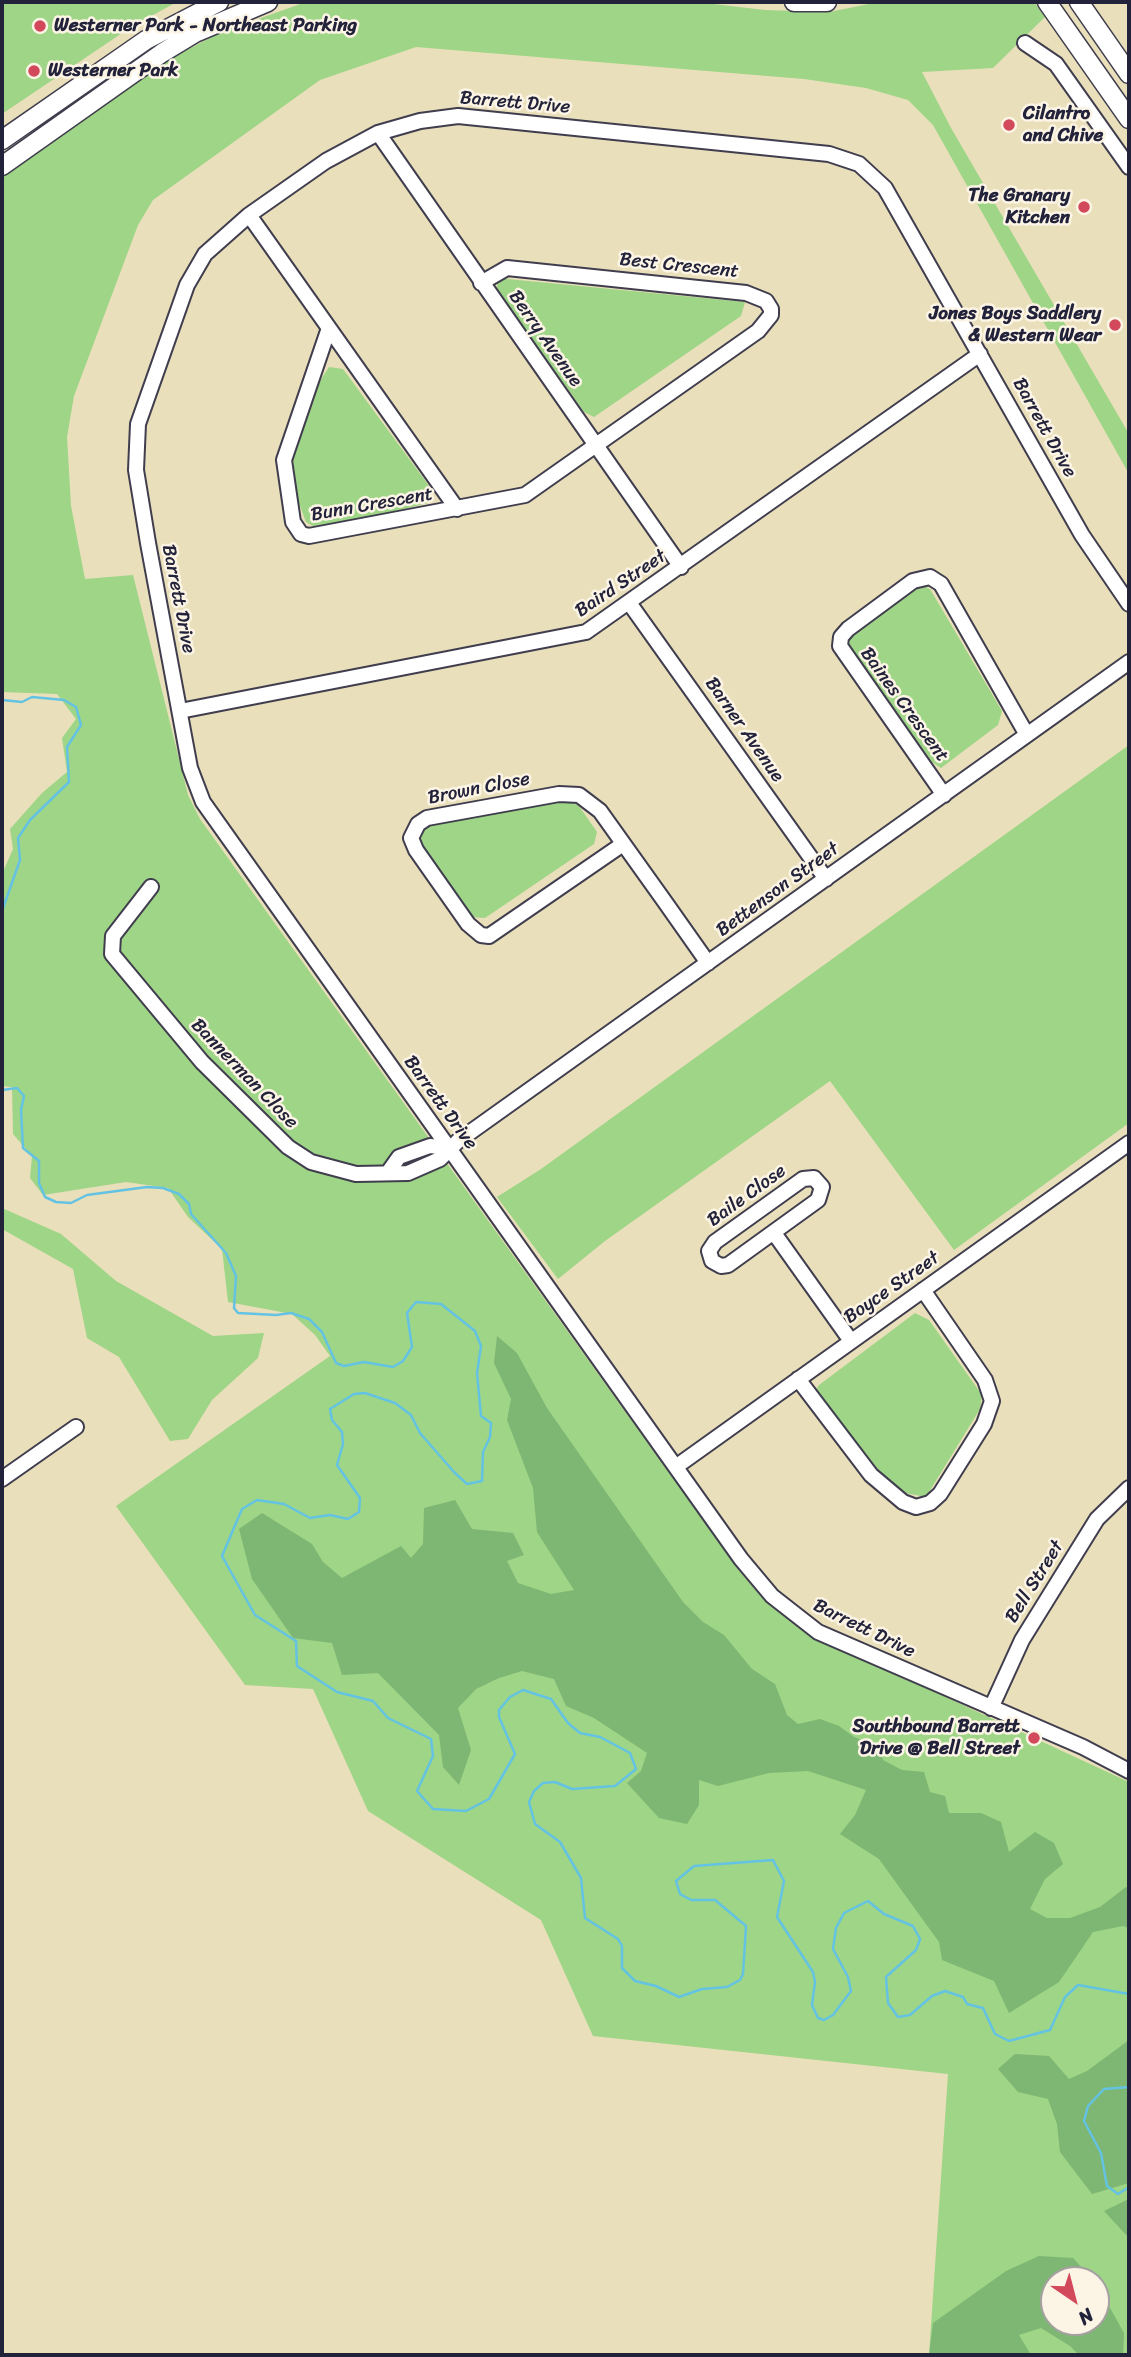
<!DOCTYPE html>
<html>
<head>
<meta charset="utf-8">
<style>
	body { margin:0 }
	#map { position:relative; width:1131px; height:2357px; overflow:hidden; background:#e9dfbb; font-family:Sriracha,sans-serif }
	canvas { display:block }
	.frame { position:absolute; inset:0; border:4px solid #22223b; pointer-events:none }
	.north { position:absolute; left:1040px; top:2266px; width:70px; height:70px; box-sizing:border-box; background:#fcf5e5; border:2px solid #a5a1a1; border-radius:50%; rotate:145deg; font-size:19px; font-weight:700; line-height:28px; text-align:center; color:#22223b }
	.north::after { content:''; display:block; margin:auto; width:24px; height:32px; background:#d1495b; clip-path:polygon(50% 0,100% 100%,50% 72%,0 100%) }
</style>
</head>
<body>
<div id="map">
<canvas width="1131" height="2357"></canvas>
<div class="frame"></div>
<div class="north">N</div>
</div>
<script>
const g = document.querySelector('canvas').getContext('2d');
g.lineJoin = 'round';
function paint(path, color) { g.fillStyle = color; g.fill(path, 'evenodd'); }
const shape = rows => new Path2D(rows.map(r => 'M' + r).join(''));
function stroke(path, color, width, dash) { g.strokeStyle = color; g.lineWidth = width; g.lineCap = dash ? 'butt' : 'round'; g.setLineDash(dash || []); g.stroke(path); }
function drawText(font, color, halo, rows, align = 'center') {
  g.font = font + ' Sriracha,sans-serif'; g.lineWidth = 5; g.setLineDash([]); g.textBaseline = 'middle'; g.strokeStyle = halo; g.fillStyle = color; for (const [text, x, y, turn = 0] of rows) {
    g.save(); g.translate(x, y); g.rotate((+turn || 0) * Math.PI / 180); g.textAlign = isNaN(turn) ? turn : align; if (halo) g.strokeText(text, 0, 0); g.fillText(text, 0, 0); g.restore();
  }
}
paint(shape([
	[2,2,177,2,131,27,2,114],
	[306,2,696,2,765,10,829,12,879,2,1034,2,1045,17,993,68,922,72,951,128,1129,434,1129,474,933,125,908,100,866,88,804,79,416,47,320,80,153,200,138,225,74,396,67,437,71,506,85,579,133,575,188,795,200,819,738,1569,764,1600,816,1637,1129,1782,1129,2355,929,2355,948,2074,593,2036,541,1920,368,1811,313,1689,245,1685,116,1506,330,1356,315,1335,292,1314,228,1302,222,1249,188,1217,168,1188,126,1182,43,1195,30,1178,32,1156,13,1134,12,1087,2,1086,2,874,13,849,10,829,42,793,67,772,62,738,76,719,57,694,2,692,2,171,153,68,219,33],
	[1054,2280,1096,2280,1096,2322,1054,2322],
	[497,278,745,302,741,316,594,417,584,412,497,290],
	[329,367,343,369,432,490,428,503,320,530,306,522,294,490,293,459,307,401],
	[915,582,930,589,1002,711,998,725,941,768,932,762,847,649,847,633],
	[1129,745,1129,1123,954,1250,830,1081,605,1241,558,1279,497,1197,541,1169],
	[558,795,579,806,597,832,594,844,485,918,471,917,419,844,417,828,424,820],
	[2,1208,61,1234,116,1281,213,1336,264,1333,258,1358,212,1400,188,1439,170,1441,119,1357,87,1338,73,1269,2,1229],
	[915,1313,929,1320,982,1395,980,1409,926,1497,905,1493,861,1456,813,1394,819,1385]
]), '#9ed586');
paint(shape([
	[497,1336,517,1353,547,1408,683,1602,703,1622,724,1635,752,1669,775,1684,787,1715,798,1724,820,1719,839,1726,854,1737,879,1747,883,1760,902,1770,924,1772,930,1792,945,1796,949,1813,981,1813,1001,1822,1009,1852,1035,1832,1054,1843,1063,1864,1045,1879,1030,1909,1047,1918,1070,1918,1100,1907,1126,1887,1129,1889,1129,1928,1123,1926,1093,1932,1059,1982,1009,2013,994,1981,942,1960,939,1942,879,1859,840,1834,855,1815,866,1790,808,1771,769,1773,718,1786,699,1780,699,1805,687,1824,659,1818,627,1783,641,1771,647,1753,594,1718,566,1706,554,1679,522,1671,499,1678,476,1689,458,1708,471,1750,459,1785,443,1767,439,1735,378,1673,342,1675,332,1643,293,1638,252,1579,239,1529,262,1513,312,1544,323,1562,342,1578,401,1546,411,1558,423,1544,424,1508,455,1500,472,1529,513,1533,524,1555,507,1561,518,1583,551,1594,574,1590,537,1532,533,1488,507,1420,511,1399,494,1363],
	[1129,2040,1129,2183,1092,2194,1060,2152,1057,2124,1048,2099,1018,2092,998,2069,1015,2054,1049,2056,1069,2079,1087,2071],
	[1129,2199,1129,2238,1104,2211],
	[1039,2256,1073,2258,1093,2280,1054,2280,1054,2322,1096,2322,1096,2283,1124,2333,1123,2355,1079,2355,1070,2346,1041,2328,1019,2335,1031,2355,929,2355,933,2323,1006,2271]
]), '#7eb673');
stroke(shape([
	[2,700,22,702,32,697,64,700,76,707,81,725,67,747,69,782,30,820,18,838,20,860,2,911],
	[2,1090,17,1088,24,1096,21,1110,23,1148,39,1161,39,1183,45,1197,56,1202,71,1203,87,1195,147,1187,163,1188,179,1194,189,1204,191,1214,226,1253,236,1276,234,1308,238,1313,276,1315,291,1313,309,1319,322,1332,336,1363,344,1366,364,1362,393,1367,403,1361,412,1347,407,1313,416,1302,441,1304,475,1331,481,1346,477,1373,481,1416,491,1423,490,1437,483,1452,482,1481,467,1484,454,1472,420,1433,411,1415,395,1403,365,1393,354,1394,330,1409,332,1420,342,1432,343,1444,337,1465,360,1498,359,1512,348,1519,330,1515,310,1518,284,1504,257,1500,242,1509,222,1556,255,1615,296,1641,297,1666,337,1692,373,1701,388,1718,431,1739,433,1756,417,1791,433,1809,466,1811,489,1799,515,1754,499,1717,499,1710,510,1697,523,1690,551,1699,568,1723,580,1733,600,1737,630,1753,636,1769,615,1786,572,1789,555,1782,543,1783,534,1791,529,1802,535,1824,560,1842,581,1878,585,1918,618,1939,622,1946,622,1968,635,1981,656,1986,679,1997,702,1989,727,1987,740,1980,743,1974,746,1926,715,1900,691,1900,680,1894,676,1881,694,1866,773,1860,784,1881,777,1917,813,1972,815,1982,812,2005,818,2018,824,2020,833,2015,851,1991,848,1977,833,1949,836,1928,844,1913,868,1901,884,1914,913,1926,920,1939,916,1950,886,1977,888,2003,898,2017,910,2015,932,1996,945,1991,963,1997,967,2004,983,2008,995,2034,1009,2041,1050,2030,1065,1997,1078,1985,1129,1994],
	[1129,2087,1104,2089,1088,2106,1084,2121,1101,2153,1107,2186,1118,2194,1129,2187]
]), '#64c3e2', 2.5);
const minor = shape([
	[1025,43,1056,64,1129,167],
	[378,133,681,567],
	[249,215,457,509],
	[329,328,284,460,293,522,301,534,309,536,525,495,758,331,771,315,771,309,766,301,746,293,507,268,481,283],
	[630,604,826,879],
	[1129,604,1082,535,885,188,859,164,829,154,458,116,420,121,378,133,326,161,249,215,205,254,187,285,138,424,136,470,148,543,190,768,203,802,741,1559,772,1596,818,1632,1083,1747,1129,1771],
	[180,711,586,632,980,354],
	[944,795,840,646,841,637,848,629,913,581,930,577,941,584,1027,735],
	[623,844,489,936,481,935,468,924,416,850,411,838,418,824,427,818,559,794,579,795,600,811,665,902,708,963],
	[151,887,113,936,112,954,202,1062,288,1147,311,1162,356,1174,408,1173,440,1159,458,1141,1129,662],
	[389,1171,399,1157,430,1146,448,1148],
	[814,1178,822,1187,818,1200,728,1265,721,1266,712,1261,709,1251,715,1242,803,1179,814,1178],
	[774,1233,851,1341],
	[798,1379,871,1475,903,1502,916,1507,930,1503,940,1494,984,1424,992,1401,985,1380,923,1290],
	[677,1466,1129,1143],
	[2,1479,76,1427],
	[991,1708,1022,1640,1097,1519,1129,1488]
]);
const major = shape([
	[794,2,827,2],
	[1047,2,1129,119],
	[1079,2,1129,74],
	[2,140,146,40,219,2],
	[2,166,162,53,195,33,268,2]
]);
stroke(minor, '#403e4e', 18);
stroke(major, '#403e4e', 21);
stroke(minor, '#fff', 14);
stroke(major, '#fff', 18);
for (const [x, y, r, color] of [
	[40,26,7,"#d1495b"],
	[34,71,7,"#d1495b"],
	[1009,125,7,"#d1495b"],
	[1084,207,7,"#d1495b"],
	[1115,325,7,"#d1495b"],
	[1034,1738,7,"#d1495b"]
]) { const dot = new Path2D(); dot.arc(x, y, r, 0, 2 * Math.PI); g.fillStyle = color; g.fill(dot); stroke(dot, '#fcf5e5', 2.5); }
drawText('bold 19px', '#22223b', '#fcf5e5', [
	["Westerner Park - Northeast Parking",54,26],
	["Westerner Park",48,71],
	["Cilantro",1023,114],
	["and Chive",1023,136],
	["The Granary",1070,196,"right"],
	["Kitchen",1070,218,"right"],
	["Jones Boys Saddlery",1101,314,"right"],
	["& Western Wear",1101,336,"right"],
	["Southbound Barrett",1020,1727,"right"],
	["Drive @ Bell Street",1020,1749,"right"]
], 'left');
drawText('19px', '#22223b', '#fcf5e5', [
	["Barrett Drive",515,103,5],
	["Best Crescent",679,266,6],
	["Berry Avenue",545,339,55],
	["Barrett Drive",1044,428,61],
	["Bunn Crescent",372,505,-10],
	["Baird Street",621,584,-34],
	["Barrett Drive",178,599,79],
	["Baines Crescent",904,705,54],
	["Barner Avenue",744,730,55],
	["Brown Close",479,789,-11],
	["Bettenson Street",778,890,-36],
	["Bannerman Close",244,1074,46],
	["Barrett Drive",440,1103,54],
	["Baile Close",747,1196,-36],
	["Boyce Street",892,1288,-35],
	["Bell Street",1035,1582,-58],
	["Barrett Drive",864,1629,26]
]);
</script>
</body>
</html>
